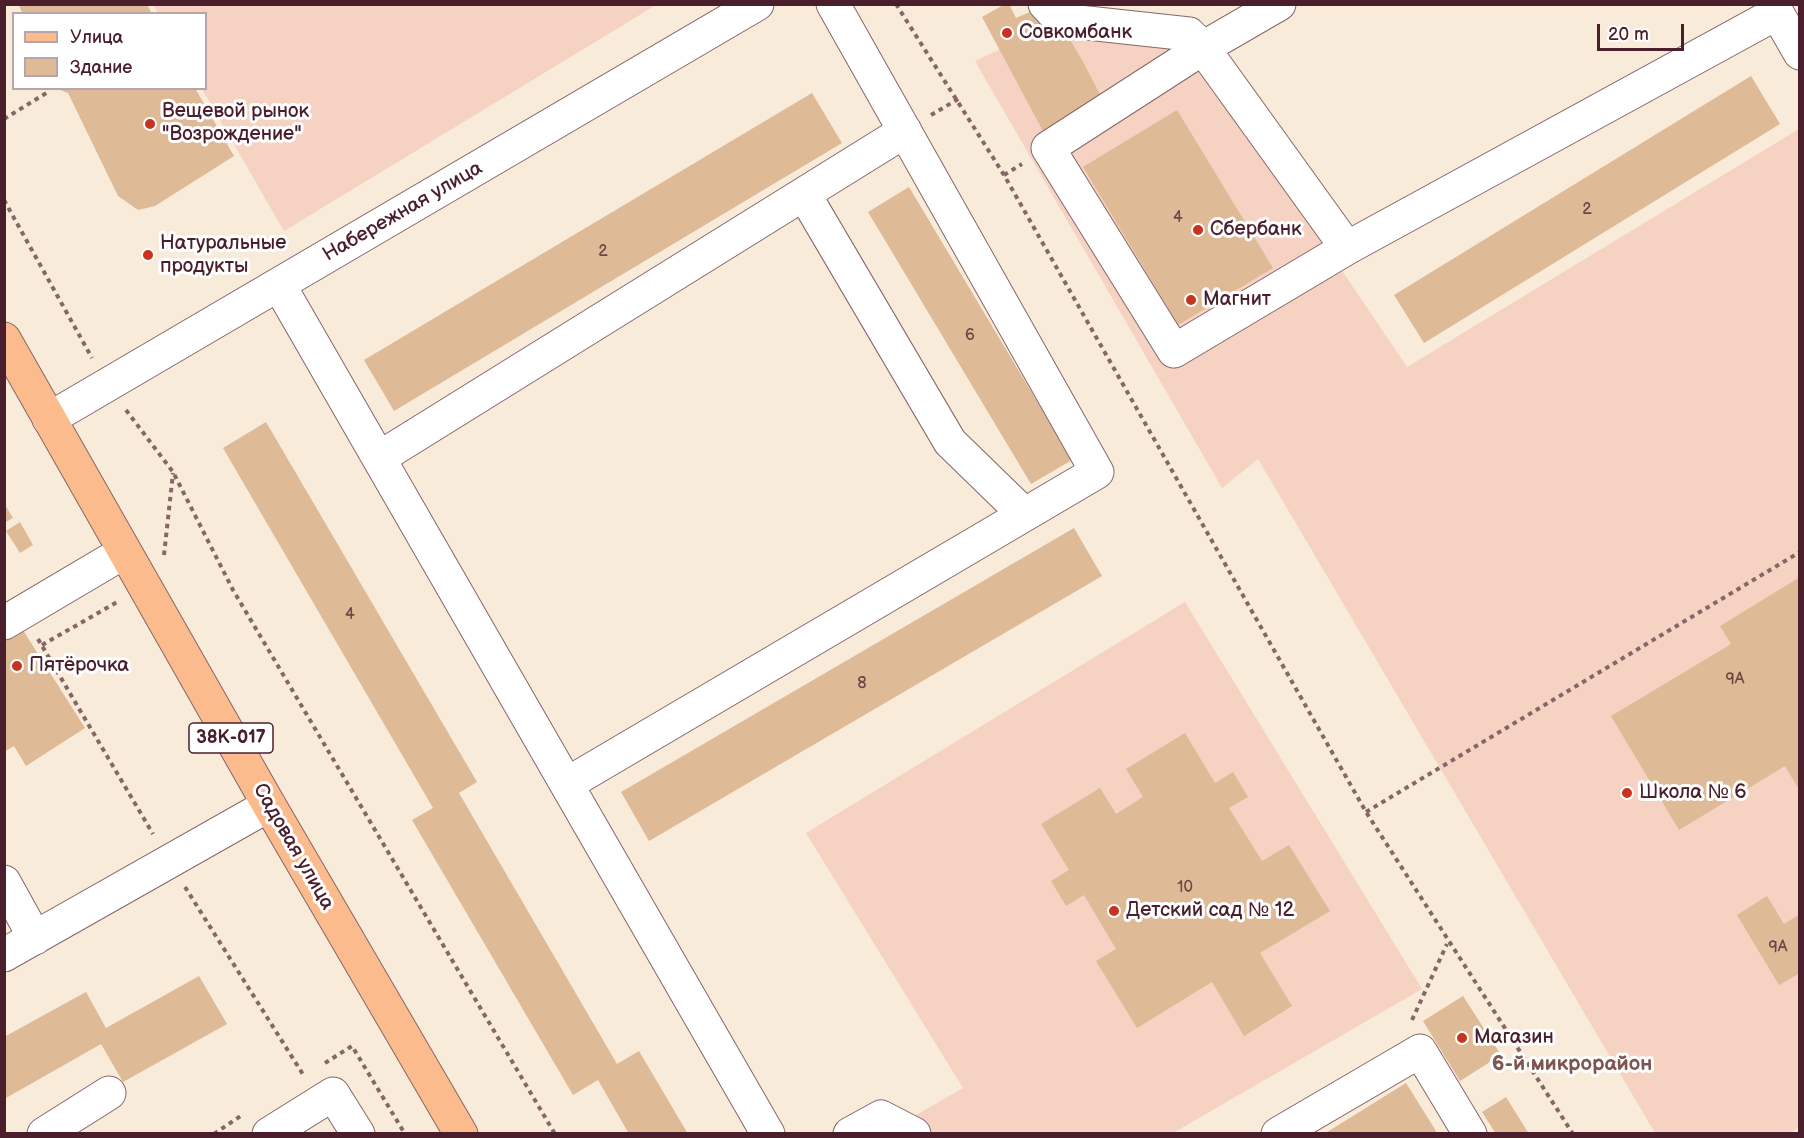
<!DOCTYPE html>
<html>
<head>
<meta charset="utf-8">
<style>
	body { margin:0 }
	#map { position:relative; width:1804px; height:1138px; overflow:hidden; background:#f8ebd9; font-family:"Balsamiq Sans",sans-serif }
	canvas { display:block }
	.frame { position:absolute; inset:0; border:6px solid #4a1f2b; pointer-events:none }
	.legend { position:absolute; left:12px; top:12px; width:195px; height:78px; box-sizing:border-box; background:#fff; border:2px solid #b7a5aa; margin:0; padding:8px 10px; list-style:none; font-size:18px; color:#4a1f2b }
	.legend li { display:flex; align-items:center; gap:12px; height:30px }
	.legend b { width:30px; border:2px solid #b7a5aa }
	.scale { position:absolute; left:1597px; top:24px; width:87px; height:27px; box-sizing:border-box; border:3px solid #4a1f2b; border-top:0; padding-left:8px; font-size:18px; line-height:21px; white-space:nowrap; color:#4a1f2b; -webkit-text-stroke:4px #fff; paint-order:stroke }
</style>
</head>
<body>
<div id="map">
<canvas width="1804" height="1138"></canvas>
<div class="frame"></div>
<ul class="legend">
<li><b style="height:8px;background:#fbbb8c"></b>Улица</li>
<li><b style="height:16px;background:#deba97"></b>Здание</li>
</ul>
<div class="scale">20 m</div>
</div>
<script>
const g = document.querySelector('canvas').getContext('2d');
g.lineJoin = 'round';
function paint(path, color) { g.fillStyle = color; g.fill(path, 'evenodd'); }
const shape = rows => new Path2D(rows.map(r => 'M' + r).join(''));
function stroke(path, color, width, dash) { g.strokeStyle = color; g.lineWidth = width; g.lineCap = dash ? 'butt' : 'round'; g.setLineDash(dash || []); g.stroke(path); }
function drawText(font, color, halo, rows, align = 'center') {
  g.font = font + ' "Balsamiq Sans",sans-serif'; g.lineWidth = 6; g.setLineDash([]); g.textBaseline = 'middle'; g.strokeStyle = halo; g.fillStyle = color; for (const [text, x, y, turn = 0] of rows) {
    g.save(); g.translate(x, y); g.rotate((+turn || 0) * Math.PI / 180); g.textAlign = isNaN(turn) ? turn : align; if (halo) g.strokeText(text, 0, 0); g.fillText(text, 0, 0); g.restore();
  }
}
paint(shape([
	[153,5,656,5,284,231,202,89,206,88,206,14,158,13],
	[1045,28,1180,49,1227,100,1407,367,1799,129,1799,1127,1789,1134,1655,1133,1258,459,1222,488,975,61],
	[1185,602,1422,989,1173,1133,885,1133,963,1088,806,833]
]), '#f5d2c2');
paint(shape([
	[18,4,147,4,152,14,23,14],
	[1005,4,1009,4,1016,18,1032,11,1066,33,1082,60,1103,100,1043,131,982,17],
	[1751,76,1780,124,1424,343,1394,295],
	[55,88,195,88,234,156,155,206,138,210,118,196,68,93],
	[812,93,842,143,394,411,364,360],
	[1177,110,1273,268,1178,325,1083,167],
	[909,187,1072,460,1031,484,868,212],
	[266,422,477,782,459,793,617,1064,639,1051,688,1134,629,1134,598,1080,573,1095,412,820,433,808,223,448],
	[4,503,13,518,4,523],
	[20,522,33,545,20,553,6,531],
	[1074,528,1102,576,649,841,621,792],
	[1800,577,1800,791,1785,766,1679,830,1611,716,1731,644,1720,626],
	[21,627,85,728,26,766,14,746,4,752,4,637],
	[1185,733,1215,783,1233,772,1248,797,1229,808,1262,861,1289,845,1330,911,1260,953,1292,1006,1244,1036,1212,982,1137,1028,1096,961,1116,949,1084,895,1066,906,1051,881,1069,870,1041,824,1100,788,1116,814,1143,797,1126,769],
	[1767,896,1784,924,1800,914,1800,973,1779,985,1737,915],
	[199,976,227,1024,123,1082,101,1044,6,1098,4,1037,86,992,106,1028],
	[1463,996,1501,1055,1460,1081,1423,1021],
	[1406,1083,1436,1131,1432,1134,1324,1134],
	[1506,1097,1529,1134,1496,1134,1482,1112]
]), '#deba97');
const minor = shape([
	[1045,4,1060,20,1189,34,1203,48,1279,4],
	[1772,4,1800,53],
	[1203,48,1347,248,1174,351,1048,148,1203,48],
	[804,194,950,442,1024,514],
	[1347,248,1777,13],
	[279,285,768,1134],
	[49,419,757,4],
	[379,458,905,131],
	[4,623,124,552],
	[567,784,1097,472,833,4],
	[4,882,35,938],
	[4,955,269,805],
	[44,1134,109,1093],
	[269,1134,333,1094,358,1134],
	[850,1134,881,1117,914,1134],
	[1278,1134,1420,1051,1470,1134]
]);
const major = shape([
	[4,339,269,805,461,1134]
]);
stroke(minor, '#876668', 35);
stroke(major, '#876668', 35);
stroke(shape([
	[896,4,1004,175,1366,812,1573,1134],
	[931,115,960,98],
	[4,119,48,92],
	[1004,175,1022,164],
	[4,200,92,358],
	[126,410,173,472,233,590,555,1134],
	[164,555,173,473],
	[38,639,153,834],
	[42,645,119,601],
	[1366,812,1800,552],
	[185,887,304,1076],
	[1412,1020,1447,944],
	[325,1063,352,1046,405,1134],
	[214,1134,242,1115]
]), '#876668', 4, [4.5, 4.5]);
stroke(minor, '#fff', 33);
stroke(major, '#fbbb8c', 33);
for (const [x, y, r, color] of [
	[1007,33,6,"#c8321e"],
	[150,124,6,"#c8321e"],
	[1198,230,6,"#c8321e"],
	[148,255,6,"#c8321e"],
	[1191,300,6,"#c8321e"],
	[17,666,6,"#c8321e"],
	[1627,793,6,"#c8321e"],
	[1114,911,6,"#c8321e"],
	[1462,1038,6,"#c8321e"]
]) { const dot = new Path2D(); dot.arc(x, y, r, 0, 2 * Math.PI); g.fillStyle = color; g.fill(dot); stroke(dot, '#fff', 2); }
drawText('16px', '#6f4646', null, [
	["2",1587,210],
	["4",1178,218],
	["2",603,252],
	["6",970,336],
	["4",350,615],
	["9А",1735,680],
	["8",862,684],
	["10",1185,888],
	["9А",1778,948]
]);
for (const [x, y, w] of [
	[231,738,84]
]) { const box = new Path2D(); box.roundRect(x - w / 2, y - 15, w, 30, 4.5); g.fillStyle = '#fff'; g.fill(box); stroke(box, '#4a1f2b', 1.5); }
drawText('bold 18px', '#4a1f2b', null, [
	["38К-017",231,738]
]);
drawText('20px', '#4a1f2b', '#fff', [
	["Совкомбанк",1019,33],
	["Вещевой рынок",162,112],
	["\"Возрождение\"",162,135],
	["Сбербанк",1210,230],
	["Натуральные",160,244],
	["продукты",160,267],
	["Магнит",1203,300],
	["Пятёрочка",29,666],
	["Школа № 6",1639,793],
	["Детский сад № 12",1126,911],
	["Магазин",1474,1038]
], 'left');
drawText('20px', '#4a1f2b', '#fff', [
	["Набережная улица",403,212,-30],
	["Садовая улица",293,847,60]
]);
drawText('bold 21px', '#7e5551', '#fff', [
	["6-й микрорайон",1572,1065]
]);
</script>
</body>
</html>
